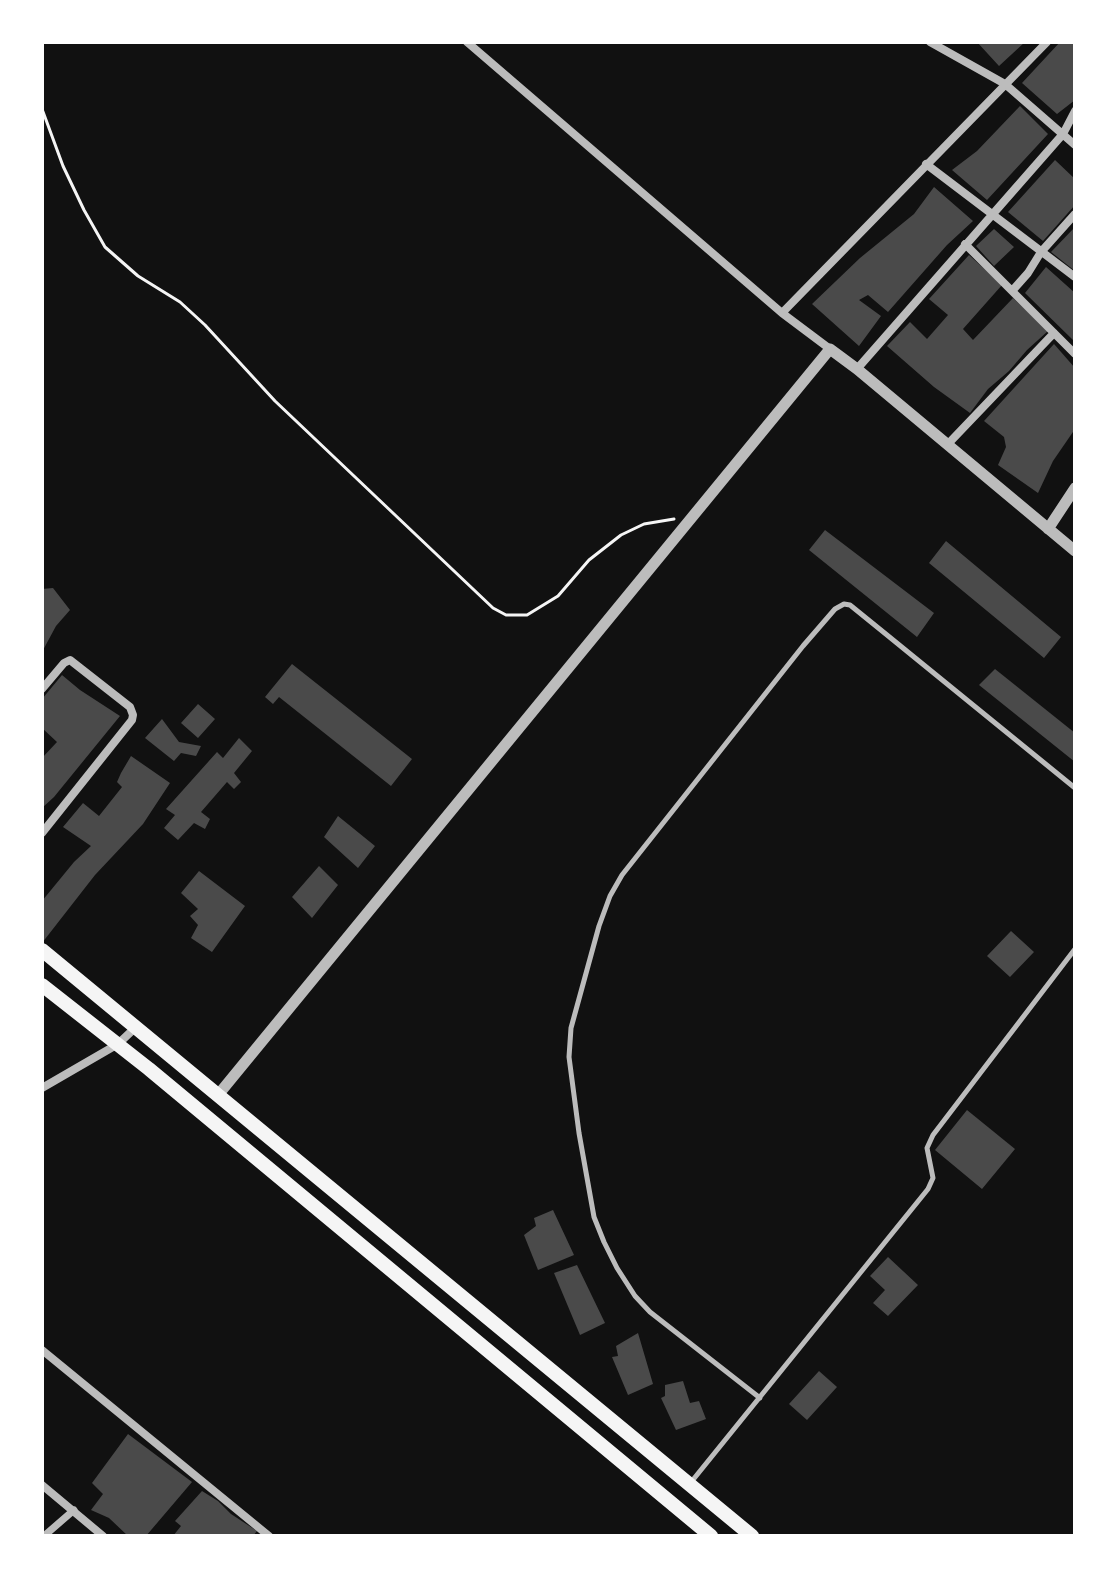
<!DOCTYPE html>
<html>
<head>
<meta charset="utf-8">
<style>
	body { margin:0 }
	#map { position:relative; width:1117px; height:1578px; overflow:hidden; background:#111; font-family:"Work Sans",sans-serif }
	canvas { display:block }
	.frame { position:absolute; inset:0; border:44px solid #fff; pointer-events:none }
</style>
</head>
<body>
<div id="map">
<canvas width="1117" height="1578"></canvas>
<div class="frame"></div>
</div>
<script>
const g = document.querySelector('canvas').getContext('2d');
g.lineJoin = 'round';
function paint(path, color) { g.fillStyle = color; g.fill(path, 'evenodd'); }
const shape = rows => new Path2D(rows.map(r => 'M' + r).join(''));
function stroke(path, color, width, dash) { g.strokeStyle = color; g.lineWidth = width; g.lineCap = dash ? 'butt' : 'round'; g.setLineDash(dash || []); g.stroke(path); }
paint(shape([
	[977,42,1025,42,999,66],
	[1060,42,1075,42,1075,100,1057,114,1022,83],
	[1020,106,1048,134,987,200,952,170,977,151],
	[1055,160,1075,179,1075,205,1043,241,1008,212],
	[934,187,973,221,947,245,888,312,868,295,859,300,881,316,859,346,812,304,860,258,914,214],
	[1075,227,1075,271,1051,252],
	[994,229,1014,247,994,266,976,246],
	[969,255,1002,285,963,329,973,340,1013,298,1048,331,1027,350,1009,371,988,389,970,413,934,387,887,346,910,322,927,339,948,315,929,299],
	[1046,267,1075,293,1075,342,1025,293],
	[1054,344,1075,368,1075,429,1053,461,1038,493,998,465,1006,447,1004,437,984,421],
	[825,530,934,613,917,637,809,550],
	[946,541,1061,637,1044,658,929,563],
	[53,588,70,610,56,626,42,652,42,589],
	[292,664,412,759,391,786,279,697,273,704,265,697],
	[995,669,1075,733,1075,762,979,685],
	[62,675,80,690,120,716,54,797,42,808,42,758,57,742,42,728,42,699],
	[198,704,215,719,198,738,181,723],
	[162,719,179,742,201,746,196,756,181,753,174,761,145,738],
	[239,738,252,751,234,773,241,782,234,789,227,782,201,812,210,819,205,829,194,823,178,840,164,828,175,815,166,809,217,752,223,758],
	[131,756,170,783,143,824,95,875,42,943,42,901,74,862,91,846,63,827,83,803,99,816,122,787,117,782,121,773],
	[338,816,375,846,358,868,324,837],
	[319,866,338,885,312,918,292,897],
	[199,871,245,906,212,952,191,938,198,925,190,916,198,909,181,893],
	[1011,931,1034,952,1010,977,987,956],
	[967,1110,1015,1149,982,1189,935,1150],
	[553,1210,574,1255,538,1270,524,1235,536,1226,534,1218],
	[888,1257,918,1285,888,1316,873,1303,885,1290,870,1276],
	[577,1265,605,1323,580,1335,554,1273],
	[638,1333,653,1384,628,1395,612,1357,618,1356,616,1346],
	[819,1371,837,1387,807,1420,789,1404],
	[683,1381,690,1403,699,1401,706,1419,676,1430,661,1398,665,1396,665,1385],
	[128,1434,192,1482,146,1536,128,1536,109,1518,91,1510,103,1494,92,1483],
	[202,1491,218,1501,231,1514,257,1531,253,1536,173,1536,181,1526,175,1521]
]), '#4a4a4a');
stroke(shape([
	[42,109,63,166,84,210,105,247,138,276,180,302,205,325,275,401,493,608,506,615,527,615,558,596,589,560,621,535,644,524,674,519]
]), '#f5f5f5', 3);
stroke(shape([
	[760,1398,650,1312,635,1296,617,1268,604,1242,594,1217,579,1133,569,1057,571,1028,599,926,610,896,622,875,803,646,835,609,844,604,850,605,887,635,1075,788],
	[692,1481,928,1189,933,1178,927,1148,933,1135,1075,949]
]), '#bcbcbc', 5);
stroke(shape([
	[44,1536,74,1510]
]), '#bcbcbc', 7);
stroke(shape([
	[467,42,782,313,830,349],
	[930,42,1005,84,1075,145],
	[926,164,1075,277],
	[1075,214,1041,252,1028,273,1012,291,1075,354],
	[965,244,1012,291],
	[782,313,1047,42],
	[857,369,1063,134,1075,111],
	[947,445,1054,333],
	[42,689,64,663,70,660,130,707,133,715,132,720,42,833],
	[42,1088,118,1044,136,1027],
	[42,1350,269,1536],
	[42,1485,103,1536]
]), '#bcbcbc', 8);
stroke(shape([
	[1048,529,1075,488],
	[218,1095,830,349,857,369,1075,551]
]), '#bcbcbc', 11);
stroke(shape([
	[42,950,752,1536],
	[42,985,149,1069,711,1536]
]), '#f5f5f5', 14);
</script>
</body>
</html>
